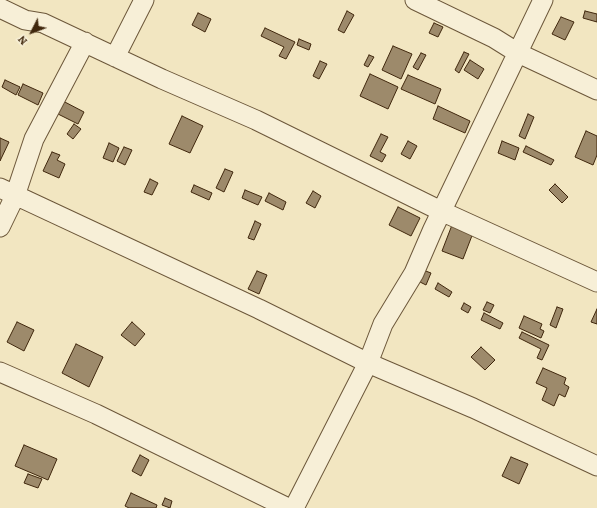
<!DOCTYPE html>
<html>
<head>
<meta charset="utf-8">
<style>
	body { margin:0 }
	#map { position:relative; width:597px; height:508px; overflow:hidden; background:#f2e6c1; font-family:Alegreya,serif }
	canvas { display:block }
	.north { position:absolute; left:12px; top:12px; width:40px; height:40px; -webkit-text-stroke:3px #f7efd7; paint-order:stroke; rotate:228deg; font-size:11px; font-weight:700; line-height:16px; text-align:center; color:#40270d }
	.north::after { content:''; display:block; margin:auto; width:14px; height:18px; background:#40270d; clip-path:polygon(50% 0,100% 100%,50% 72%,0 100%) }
</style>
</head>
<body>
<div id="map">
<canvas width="597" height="508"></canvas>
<div class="north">N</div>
</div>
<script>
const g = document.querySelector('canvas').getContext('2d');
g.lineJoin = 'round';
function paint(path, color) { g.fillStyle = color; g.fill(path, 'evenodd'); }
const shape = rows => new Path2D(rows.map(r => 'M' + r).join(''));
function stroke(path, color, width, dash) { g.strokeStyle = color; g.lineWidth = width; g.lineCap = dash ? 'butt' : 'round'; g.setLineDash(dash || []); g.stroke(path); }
const building = shape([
	[347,11,354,15,344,33,338,30,347,11],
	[585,11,597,14,597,22,583,18,585,11],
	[198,13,211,19,205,32,192,25,198,13],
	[561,17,574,22,565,40,552,34,561,17],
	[434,23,443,27,438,37,429,33,434,23],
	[265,28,295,42,286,59,279,56,284,47,261,36,265,28],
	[299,39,311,44,309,50,297,45,299,39],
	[393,46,412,54,401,79,382,70,393,46],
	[464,52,469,54,459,73,455,70,464,52],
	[421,53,426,55,418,70,413,67,421,53],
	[369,55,374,57,368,67,364,65,369,55],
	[470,60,484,69,478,79,464,70,470,60],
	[320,61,327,64,319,79,313,76,320,61],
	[370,74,398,87,388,109,360,96,370,74],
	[408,75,441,89,435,104,401,89,408,75],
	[5,80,20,87,16,95,2,87,5,80],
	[23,84,43,93,38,105,18,95,23,84],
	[61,100,84,112,78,124,54,112,61,100],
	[438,106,470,121,465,133,433,119,438,106],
	[528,114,534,117,525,139,519,136,528,114],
	[182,116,203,126,190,153,169,144,182,116],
	[74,124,81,129,73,139,67,134,74,124],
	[586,131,597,136,597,155,593,165,575,157,586,131],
	[381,134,388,137,380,152,386,155,382,162,370,156,381,134],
	[0,138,9,142,0,161,0,138],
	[408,141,417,146,410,159,401,154,408,141],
	[502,141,519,148,515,160,498,153,502,141],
	[109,143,119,148,113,162,103,158,109,143],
	[526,146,554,160,551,165,523,152,526,146],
	[124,147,132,150,125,165,117,161,124,147],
	[52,152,60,155,57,160,65,164,59,178,43,171,52,152],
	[225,169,233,172,224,192,216,188,225,169],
	[150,179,158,183,152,195,144,192,150,179],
	[555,184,568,197,562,203,549,190,555,184],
	[194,185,212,193,209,200,191,192,194,185],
	[245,190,262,197,258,205,242,198,245,190],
	[313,191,321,196,315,208,306,203,313,191],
	[269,193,286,202,283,210,265,201,269,193],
	[398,207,420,218,411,236,389,225,398,207],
	[255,221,261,224,254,240,248,238,255,221],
	[452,225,473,233,463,259,442,251,452,225],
	[423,270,431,273,426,285,418,281,423,270],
	[257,271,267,275,259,294,248,289,257,271],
	[438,283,452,292,449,297,435,289,438,283],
	[487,302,494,305,490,313,483,310,487,302],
	[464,303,471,307,468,313,461,309,464,303],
	[557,307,563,309,556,328,550,325,557,307],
	[597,309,597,324,591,322,597,309],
	[484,313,503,323,500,329,481,320,484,313],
	[524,316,542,324,540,329,544,331,541,338,519,328,524,316],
	[17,322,34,330,24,351,7,342,17,322],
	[132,322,145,334,135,346,121,335,132,322],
	[522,332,549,345,542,360,537,358,541,349,519,338,522,332],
	[76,344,103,357,89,387,62,373,76,344],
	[481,347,495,360,485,370,471,357,481,347],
	[543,368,566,378,564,384,569,387,565,397,559,394,554,406,542,400,547,388,536,383,543,368],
	[24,445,57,459,48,480,15,466,24,445],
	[140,455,149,460,141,476,132,471,140,455],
	[511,457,528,464,519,484,502,476,511,457],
	[28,474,42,479,38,488,24,483,28,474],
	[131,493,157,505,156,508,129,508,125,506,131,493],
	[165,498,172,501,170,508,162,505,165,498]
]);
paint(building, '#9d8a6b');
stroke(building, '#40270d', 1);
const minor = shape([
	[415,0,494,38,518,53,597,90],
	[0,8,25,20,43,23,162,79,256,120,441,211,597,282],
	[115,57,144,0],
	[0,188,259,309,368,363,473,408,597,466],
	[0,227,15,196,34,139,85,42],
	[0,372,96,414,288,508],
	[294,508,368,363,383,324,414,273,433,229,543,0]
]);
stroke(minor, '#6c573a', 21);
stroke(minor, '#f7efd7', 19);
</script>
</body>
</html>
